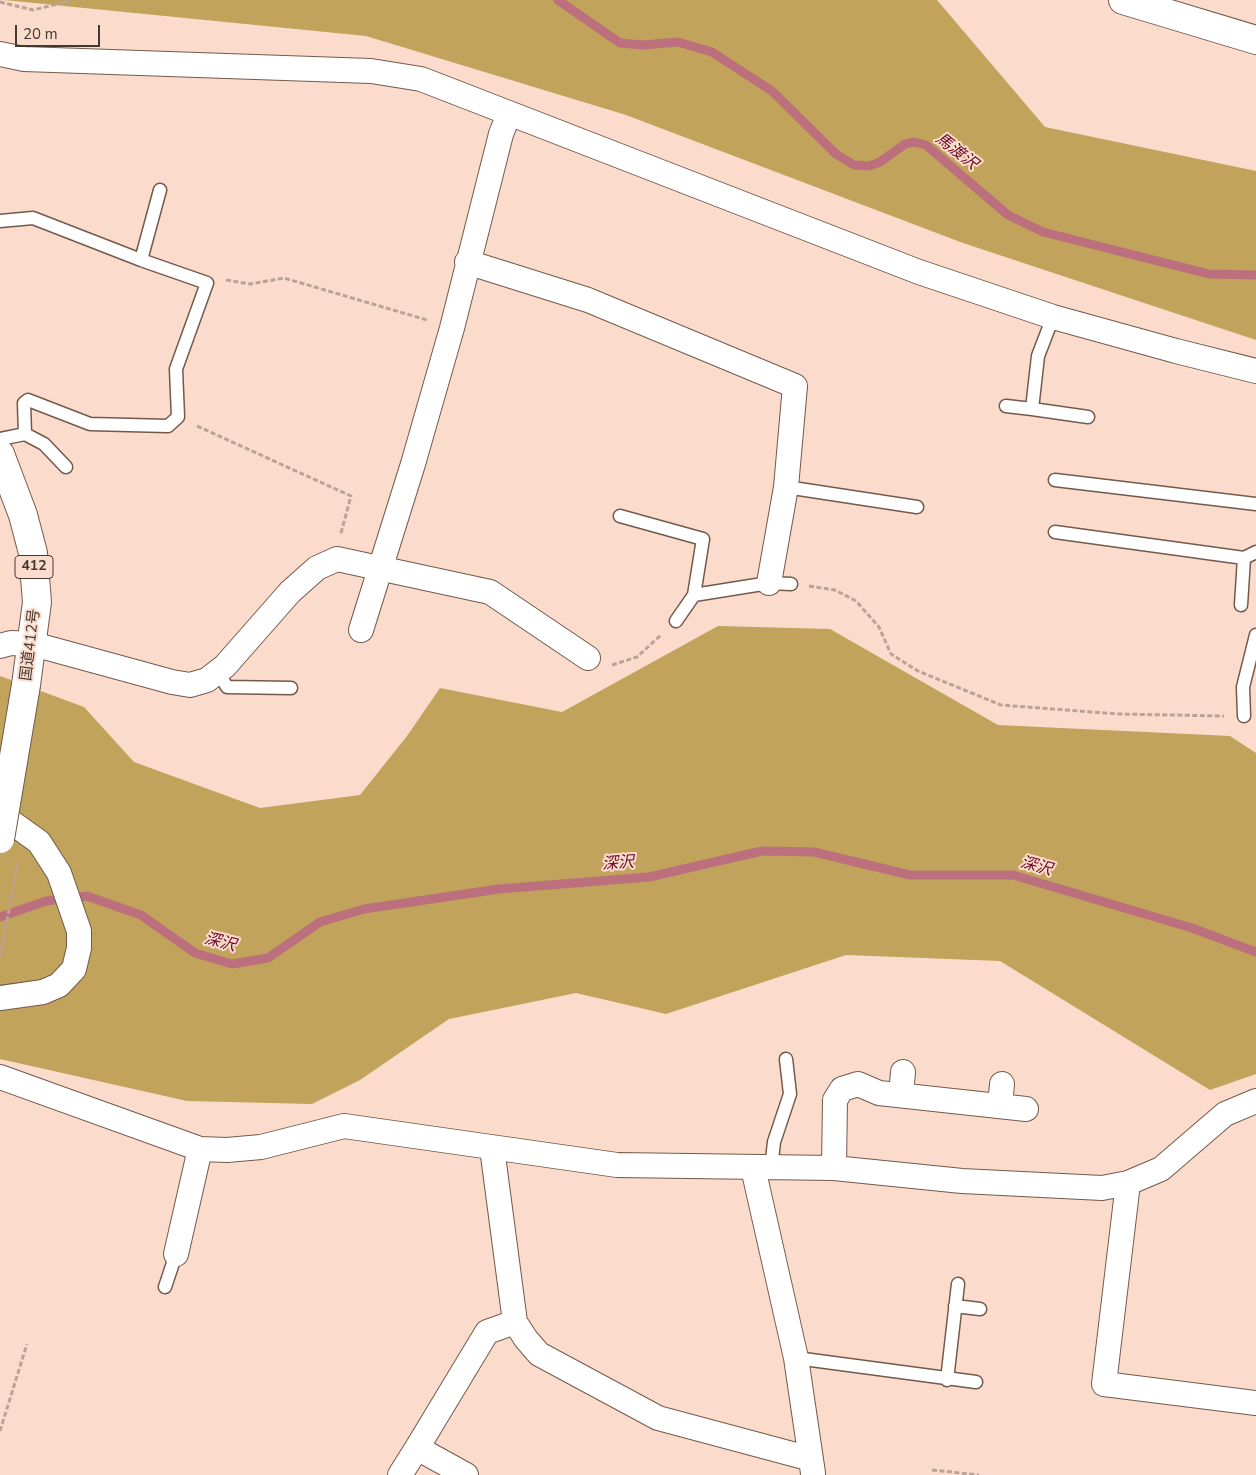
<!DOCTYPE html>
<html>
<head>
<meta charset="utf-8">
<style>
	body { margin:0 }
	#map { position:relative; width:1256px; height:1475px; overflow:hidden; background:#fbdccc; font-family:"Nunito Sans",sans-serif }
	canvas { display:block }
	.scale { position:absolute; left:15px; top:25px; width:85px; height:22px; box-sizing:border-box; border:2px solid #433731; border-top:0; padding-left:6px; font-size:15px; line-height:18px; white-space:nowrap; color:#433731; -webkit-text-stroke:4px #fbdccc; paint-order:stroke }
</style>
</head>
<body>
<div id="map">
<canvas width="1256" height="1475"></canvas>
<div class="scale">20 m</div>
</div>
<script>
const g = document.querySelector('canvas').getContext('2d');
g.lineJoin = 'round';
function paint(path, color) { g.fillStyle = color; g.fill(path, 'evenodd'); }
const shape = rows => new Path2D(rows.map(r => 'M' + r).join(''));
function stroke(path, color, width, dash) { g.strokeStyle = color; g.lineWidth = width; g.lineCap = dash ? 'butt' : 'round'; g.setLineDash(dash || []); g.stroke(path); }
function drawText(font, color, halo, rows, align = 'center') {
  g.font = font + ' "Nunito Sans","Noto Sans JP",sans-serif'; g.lineWidth = 4; g.setLineDash([]); g.textBaseline = 'middle'; g.strokeStyle = halo; g.fillStyle = color; for (const [text, x, y, turn = 0] of rows) {
    g.save(); g.translate(x, y); g.rotate((+turn || 0) * Math.PI / 180); g.textAlign = isNaN(turn) ? turn : align; if (halo) g.strokeText(text, 0, 0); g.fillText(text, 0, 0); g.restore();
  }
}
paint(shape([
	[4,0,937,0,1045,127,1256,171,1256,340,963,243,626,115,366,36],
	[718,626,830,629,998,725,1230,736,1256,753,1256,1074,1210,1090,1000,961,846,955,666,1014,576,993,449,1019,360,1080,312,1104,187,1101,0,1059,0,676,84,707,134,762,260,808,360,795,407,736,440,688,562,712]
]), '#c1a35b');
stroke(shape([
	[558,0,620,43,643,45,678,42,712,52,772,91,836,154,854,165,869,166,880,162,905,144,914,142,926,145,1008,215,1043,232,1209,274,1256,275],
	[0,917,46,901,87,896,141,915,195,953,232,964,268,958,320,922,364,909,499,889,649,877,762,851,814,852,910,875,1013,875,1192,928,1256,952]
]), '#bc6f7d', 9);
const lane = shape([
	[0,221,33,218,141,260,207,283,176,369,178,417,168,426,90,424,28,400,24,403,25,434],
	[141,260,160,190],
	[1053,317,1038,356,1032,409,1088,417],
	[1006,406,1032,409],
	[0,439,25,434,44,444,66,467],
	[1055,480,1256,504],
	[786,487,917,507],
	[620,516,703,539,694,595],
	[1055,532,1244,558,1256,552],
	[1241,605,1244,558],
	[676,621,694,595,769,583,791,584],
	[218,672,227,687,291,688],
	[1244,716,1243,687,1256,635],
	[771,1168,774,1142,790,1094,786,1059],
	[165,1287,176,1254],
	[955,1306,980,1309],
	[796,1358,976,1382],
	[947,1380,958,1284]
]);
const street = shape([
	[0,54,24,59,371,71,421,79,919,272,1053,317,1176,351,1256,371],
	[467,262,588,300,795,386,786,487,769,583],
	[361,630,413,464,452,328,501,134,509,114],
	[0,646,11,643,33,644,172,682,190,685,207,680,225,666,290,592,317,568,337,559,490,592,588,658],
	[0,814,39,842,59,873,79,931,79,948,74,969,59,985,43,992,0,998],
	[0,1077,200,1149,227,1150,261,1147,344,1126,617,1165,834,1168,962,1181,1102,1188,1128,1183,1161,1169,1225,1114,1256,1101],
	[901,1095,903,1072],
	[1000,1106,1002,1084],
	[492,1148,515,1322,526,1339,539,1354,658,1418,811,1459],
	[753,1168,796,1358,813,1473],
	[834,1168,835,1100,842,1089,858,1084,879,1093,1026,1109],
	[1128,1183,1104,1384,1256,1403],
	[176,1254,200,1149],
	[400,1475,417,1448],
	[466,1475,417,1448,487,1332,515,1322]
]);
const secondary = shape([
	[1123,0,1256,40]
]);
const highway = shape([
	[0,454,23,515,33,553,37,602,26,685]
]);
stroke(lane, '#73594c', 15);
stroke(street, '#73594c', 26);
stroke(secondary, '#73594c', 30);
stroke(highway, '#73594c', 30);
stroke(shape([
	[0,2,33,10,74,0],
	[226,280,250,284,284,278,427,320],
	[197,426,351,496,341,533],
	[809,586,835,590,856,601,879,627,891,654,918,671,1001,705,1118,714,1224,716],
	[612,665,637,657,661,635],
	[0,1431,27,1344],
	[932,1470,979,1475]
]), '#bba296', 3, [5, 2.5]);
stroke(lane, '#fff', 12);
stroke(street, '#fff', 24);
stroke(secondary, '#fff', 28);
stroke(highway, '#fff', 28);
const highwayBridge = shape([
	[0,839,26,685]
]);
stroke(highwayBridge, '#73594c', 30, []);
stroke(shape([
	[0,958,18,861]
]), '#bba296', 3, [5, 2.5]);
stroke(highwayBridge, '#fff', 28);
for (const [x, y, w] of [
	[34,567,38]
]) { const box = new Path2D(); box.roundRect(x - w / 2, y - 11.5, w, 23, 4); g.fillStyle = '#fbdccc'; g.fill(box); stroke(box, '#433731', 1); }
drawText('bold 14px', '#433731', null, [
	["412",34,567]
]);
drawText('15px', '#433731', '#fbdccc', [
	["国道412号",31,645,-83]
]);
drawText('italic 16px', '#690829', '#fbdccc', [
	["馬渡沢",956,152,38],
	["深沢",618,864,-4],
	["深沢",1036,867,15],
	["深沢",220,943,14]
]);
</script>
</body>
</html>
